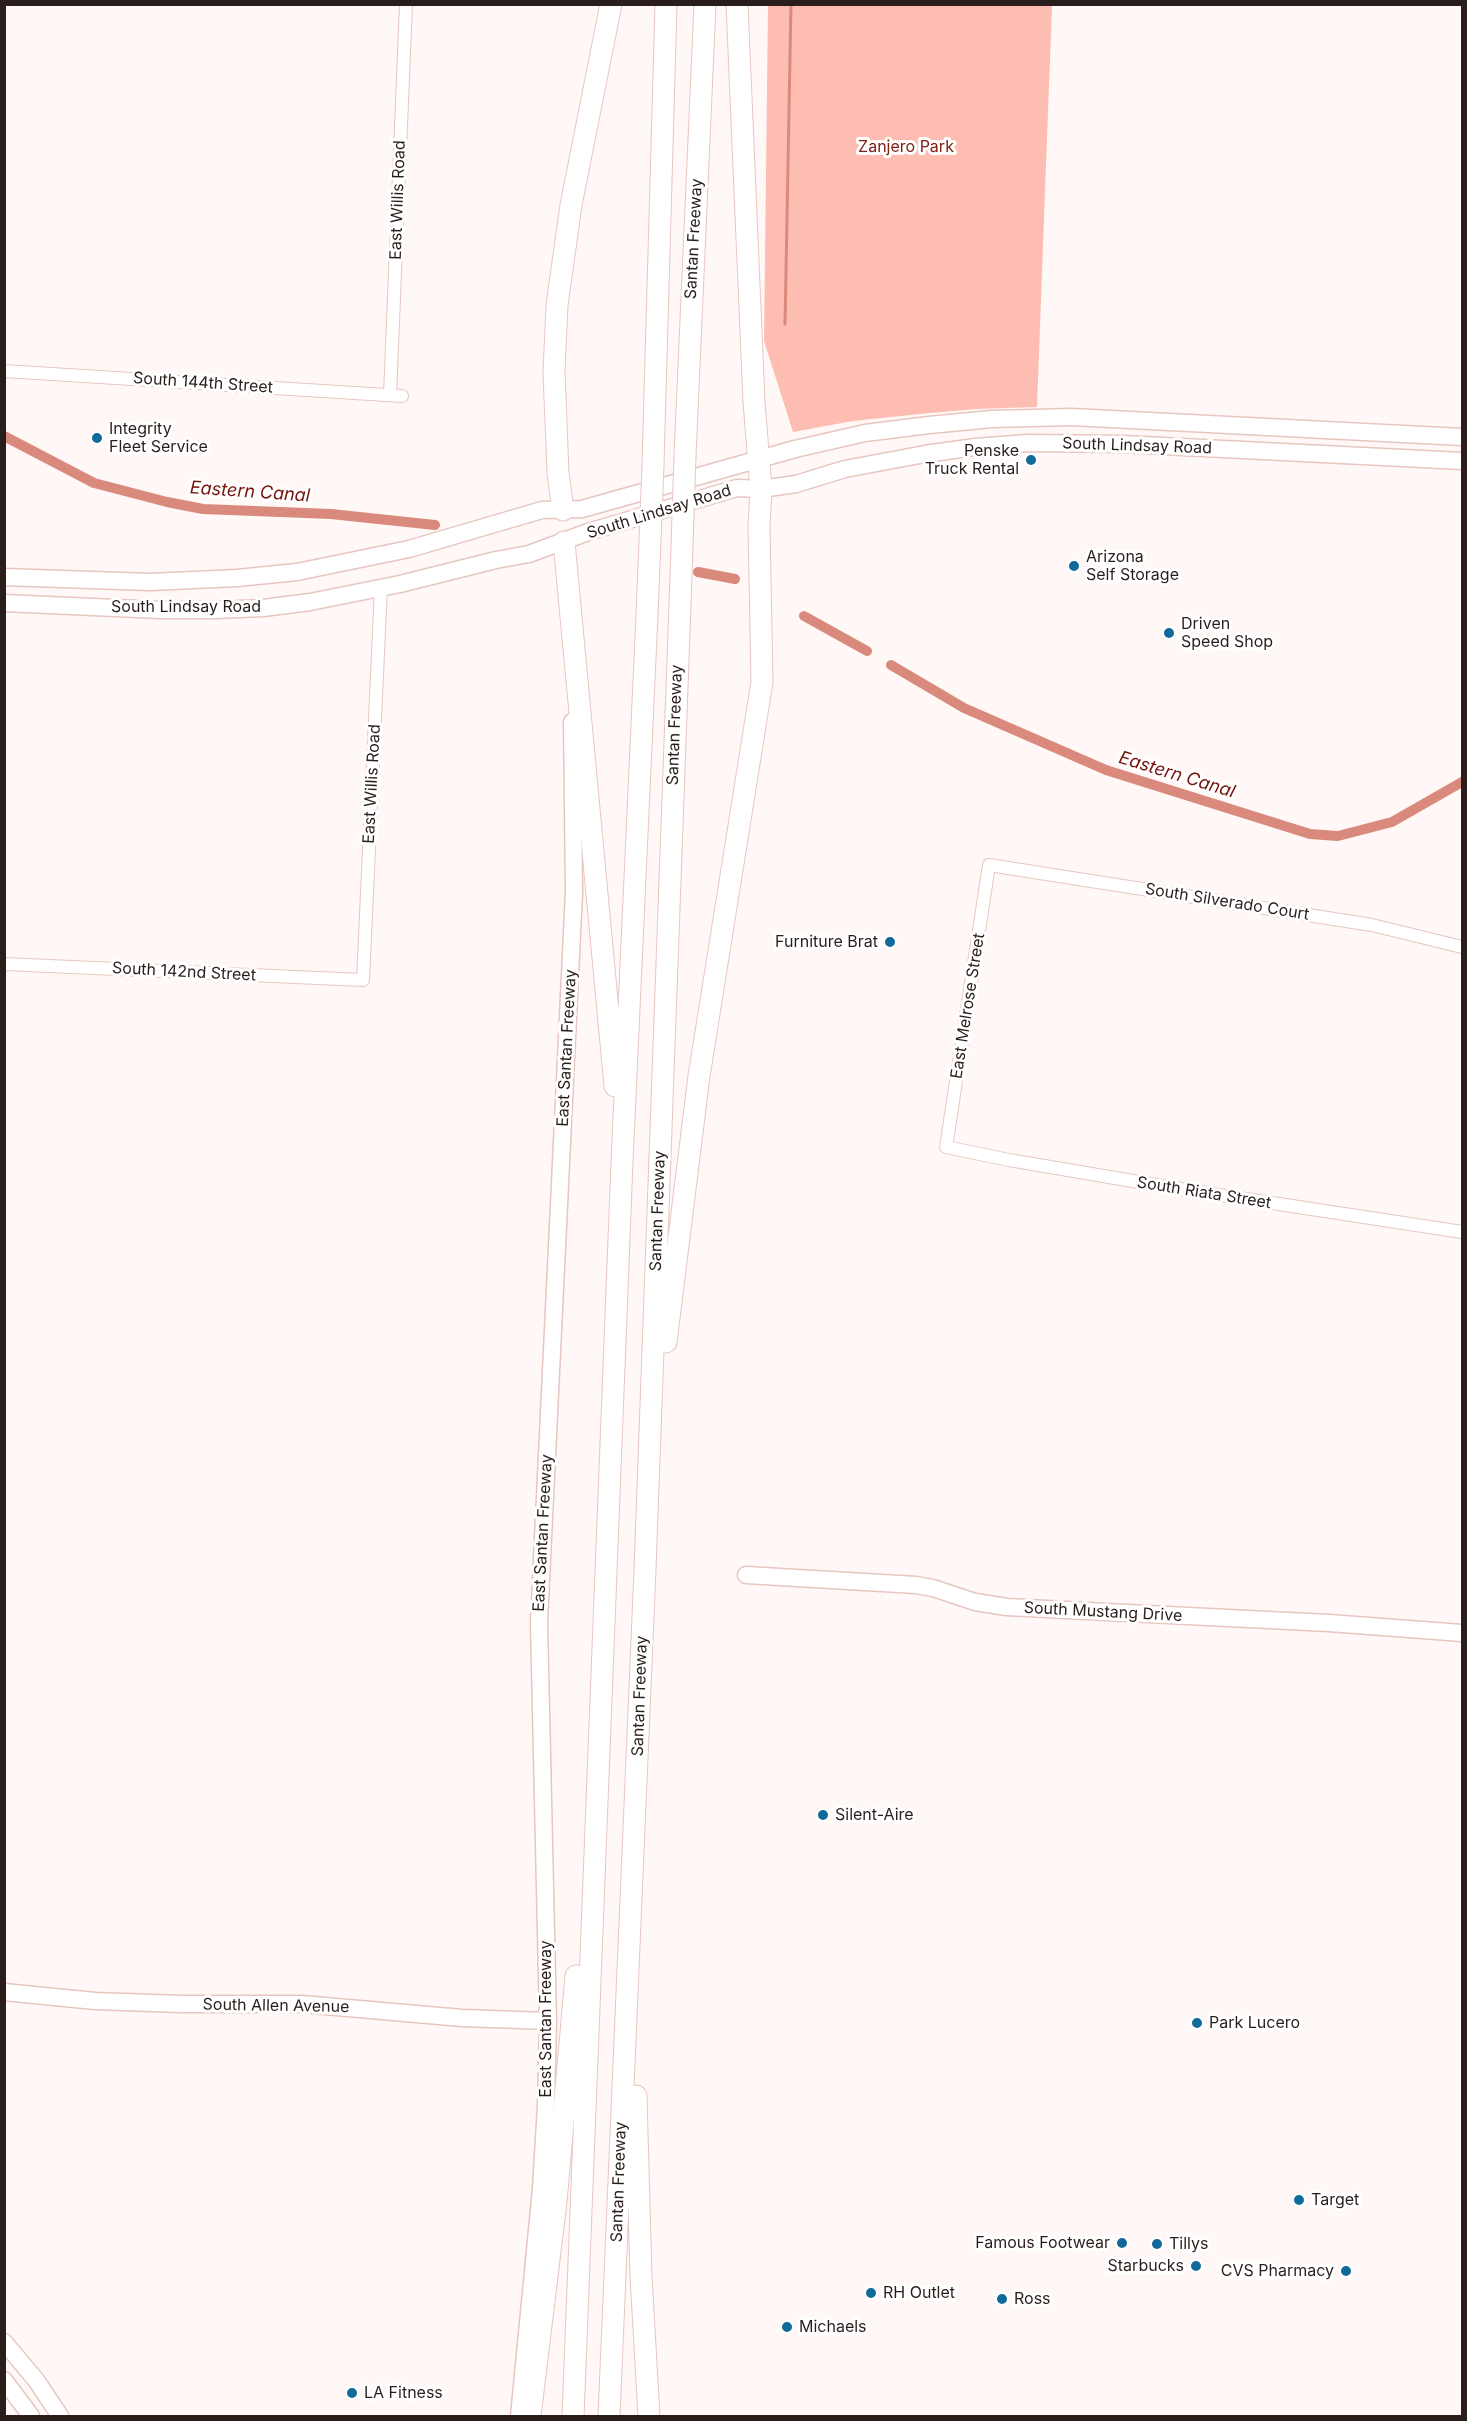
<!DOCTYPE html>
<html>
<head>
<meta charset="utf-8">
<style>
	body { margin:0 }
	#map { position:relative; width:1467px; height:2421px; overflow:hidden; background:#fff8f7; font-family:Inter,sans-serif }
	canvas { display:block }
	.frame { position:absolute; inset:0; border:6px solid #2a1e1c; pointer-events:none }
</style>
</head>
<body>
<div id="map">
<canvas width="1467" height="2421"></canvas>
<div class="frame"></div>
</div>
<script>
const g = document.querySelector('canvas').getContext('2d');
g.lineJoin = 'round';
function paint(path, color) { g.fillStyle = color; g.fill(path, 'evenodd'); }
const shape = rows => new Path2D(rows.map(r => 'M' + r).join(''));
function stroke(path, color, width, dash) { g.strokeStyle = color; g.lineWidth = width; g.lineCap = dash ? 'butt' : 'round'; g.setLineDash(dash || []); g.stroke(path); }
function drawText(font, color, halo, rows, align = 'center') {
  g.font = font + ' Inter,sans-serif'; g.lineWidth = 6; g.setLineDash([]); g.textBaseline = 'middle'; g.strokeStyle = halo; g.fillStyle = color; for (const [text, x, y, turn = 0] of rows) {
    g.save(); g.translate(x, y); g.rotate((+turn || 0) * Math.PI / 180); g.textAlign = isNaN(turn) ? turn : align; if (halo) g.strokeText(text, 0, 0); g.fillText(text, 0, 0); g.restore();
  }
}
paint(shape([
	[768,5,1052,5,1037,407,977,409,930,413,853,421,793,432,764,341]
]), '#febdb2');
stroke(shape([
	[785,324,791,4]
]), '#d98a7d', 3);
stroke(shape([
	[4,436,94,483,167,502,203,509,331,514,435,525],
	[698,572,735,579],
	[804,616,867,651],
	[891,665,964,708,1106,770,1310,834,1338,836,1392,822,1462,782]
]), '#d98a7d', 10);
const street = shape([
	[4,371,402,396],
	[390,395,406,4],
	[1462,947,1372,925,989,865,946,1147,1009,1160,1174,1188,1462,1232],
	[4,964,363,980,381,588]
]);
const secondary = shape([
	[4,577,150,582,237,578,297,572,409,549,542,510,582,509,795,449,865,433,929,425,992,419,1072,417,1462,437],
	[4,603,160,610,215,610,263,608,310,602,400,584,496,560,529,554,588,532,737,488,761,489,796,484,845,469,925,454,975,447,1027,443,1123,444,1462,461],
	[746,1575,916,1585,933,1588,975,1602,1007,1607,1329,1623,1462,1633],
	[4,1992,95,2001,182,2004,302,2004,462,2018,548,2021],
	[4,2342,36,2380,60,2416],
	[4,2380,31,2416],
	[519,2416,541,2189,546,2105,548,2021,539,1622,574,892,572,722]
]);
const highway = shape([
	[685,456,705,4],
	[653,465,666,4],
	[563,510,558,473,554,372,557,305,571,205,611,4],
	[564,542,615,1086],
	[666,1342,699,1076,762,682,759,527,761,489,754,402,737,4],
	[636,2096,641,2276,649,2416],
	[530,2416,556,2202,576,1976],
	[573,2416,622,1162,647,615],
	[609,2416,645,1570,680,605]
]);
stroke(street, '#e7c6c0', 14);
stroke(secondary, '#e7c6c0', 19);
stroke(highway, '#e7c6c0', 23);
stroke(street, '#fff', 12);
stroke(secondary, '#fff', 16);
stroke(highway, '#fff', 21);
const highwayBridge = shape([
	[680,605,685,456],
	[647,615,653,465]
]);
stroke(highwayBridge, '#e7c6c0', 23, []);
stroke(highwayBridge, '#fff', 21);
for (const [x, y, r, color] of [
	[97,438,6,"#126a9a"],
	[1031,460,6,"#126a9a"],
	[1074,566,6,"#126a9a"],
	[1169,633,6,"#126a9a"],
	[890,942,6,"#126a9a"],
	[823,1815,6,"#126a9a"],
	[1197,2023,6,"#126a9a"],
	[1299,2200,6,"#126a9a"],
	[1122,2243,6,"#126a9a"],
	[1157,2244,6,"#126a9a"],
	[1196,2266,6,"#126a9a"],
	[1346,2271,6,"#126a9a"],
	[871,2293,6,"#126a9a"],
	[1002,2299,6,"#126a9a"],
	[787,2327,6,"#126a9a"],
	[352,2393,6,"#126a9a"]
]) { const dot = new Path2D(); dot.arc(x, y, r, 0, 2 * Math.PI); g.fillStyle = color; g.fill(dot); stroke(dot, '#fff', 2); }
drawText('16px', '#7e2017', '#fff', [
	["Zanjero Park",906,147]
]);
drawText('16px', '#2a1e1c', '#fff', [
	["East Willis Road",398,200,-88],
	["Santan Freeway",694,239,-87],
	["South 144th Street",203,383,4],
	["South Lindsay Road",1137,446,2],
	["South Lindsay Road",659,512,-17],
	["South Lindsay Road",186,607],
	["Santan Freeway",675,725,-88],
	["East Willis Road",372,784,-87],
	["South Silverado Court",1227,902,9],
	["South 142nd Street",184,972,3],
	["East Melrose Street",968,1006,-81],
	["East Santan Freeway",567,1048,-87],
	["South Riata Street",1204,1193,9],
	["Santan Freeway",658,1211,-88],
	["East Santan Freeway",543,1533,-87],
	["South Mustang Drive",1103,1612,3],
	["Santan Freeway",640,1696,-88],
	["South Allen Avenue",276,2006,1],
	["East Santan Freeway",546,2019,-90],
	["Santan Freeway",619,2182,-88]
]);
drawText('16px', '#2a1e1c', '#fff', [
	["Integrity",109,429],
	["Fleet Service",109,447],
	["Penske",1019,451,"right"],
	["Truck Rental",1019,469,"right"],
	["Arizona",1086,557],
	["Self Storage",1086,575],
	["Driven",1181,624],
	["Speed Shop",1181,642],
	["Furniture Brat",878,942,"right"],
	["Silent-Aire",835,1815],
	["Park Lucero",1209,2023],
	["Target",1311,2200],
	["Famous Footwear",1110,2243,"right"],
	["Tillys",1169,2244],
	["Starbucks",1184,2266,"right"],
	["CVS Pharmacy",1334,2271,"right"],
	["RH Outlet",883,2293],
	["Ross",1014,2299],
	["Michaels",799,2327],
	["LA Fitness",364,2393]
], 'left');
drawText('italic 18px', '#74150d', '#fff', [
	["Eastern Canal",250,492,4],
	["Eastern Canal",1177,775,17]
]);
</script>
</body>
</html>
